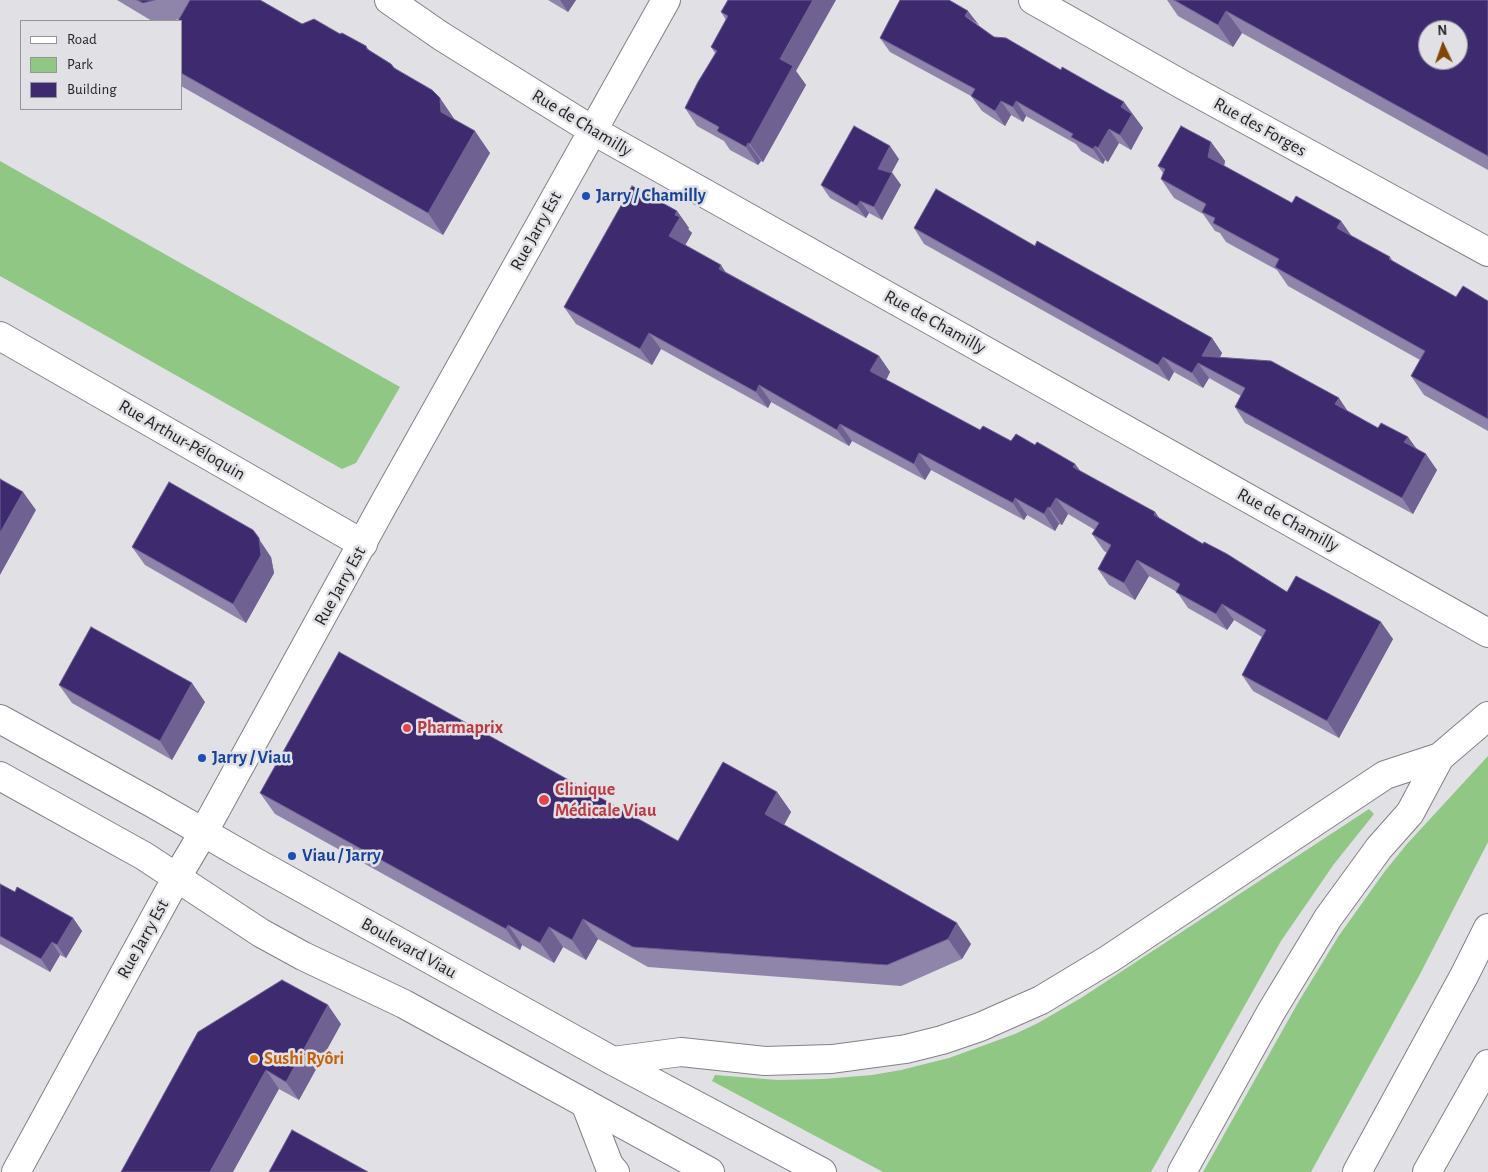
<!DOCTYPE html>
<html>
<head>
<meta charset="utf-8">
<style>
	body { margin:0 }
	#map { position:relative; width:1488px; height:1172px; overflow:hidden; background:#e0e0e5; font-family:"Alegreya Sans",sans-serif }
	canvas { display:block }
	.legend { position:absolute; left:20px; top:20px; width:162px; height:90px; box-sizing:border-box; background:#e0e0e5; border:1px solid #959599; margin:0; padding:6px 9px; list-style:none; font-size:15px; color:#252426 }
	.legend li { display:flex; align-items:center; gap:10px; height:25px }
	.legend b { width:25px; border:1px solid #959599 }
	.north { position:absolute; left:1418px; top:20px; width:50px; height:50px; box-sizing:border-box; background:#e0e0e5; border:1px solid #959599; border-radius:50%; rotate:357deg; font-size:14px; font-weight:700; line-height:20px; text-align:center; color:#252426 }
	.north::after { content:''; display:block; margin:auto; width:18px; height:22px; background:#834505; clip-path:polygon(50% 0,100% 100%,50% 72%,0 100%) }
</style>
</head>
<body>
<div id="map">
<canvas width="1488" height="1172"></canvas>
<ul class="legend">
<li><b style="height:6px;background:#fff"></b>Road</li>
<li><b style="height:14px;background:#90c784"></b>Park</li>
<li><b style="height:14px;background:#3e2a6f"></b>Building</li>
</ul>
<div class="north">N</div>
</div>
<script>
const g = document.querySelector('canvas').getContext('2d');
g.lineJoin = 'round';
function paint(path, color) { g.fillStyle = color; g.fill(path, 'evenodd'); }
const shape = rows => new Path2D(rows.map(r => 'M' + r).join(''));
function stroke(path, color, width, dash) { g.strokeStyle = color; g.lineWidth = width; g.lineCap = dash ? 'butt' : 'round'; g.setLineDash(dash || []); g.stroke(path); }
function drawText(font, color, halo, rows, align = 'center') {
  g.font = font + ' "Alegreya Sans",sans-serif'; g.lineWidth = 5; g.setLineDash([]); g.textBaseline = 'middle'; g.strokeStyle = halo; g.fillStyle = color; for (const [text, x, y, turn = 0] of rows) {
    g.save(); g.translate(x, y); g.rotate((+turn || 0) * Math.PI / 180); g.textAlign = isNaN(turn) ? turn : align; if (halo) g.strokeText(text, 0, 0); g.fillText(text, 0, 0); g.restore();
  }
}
paint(shape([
	[0,161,400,387,356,463,342,469,0,276],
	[1488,756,1488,842,1419,976,1311,1172,1203,1172,1299,1001,1338,937,1385,871,1407,844],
	[1369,809,1374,814,1334,864,1281,941,1151,1172,883,1172,712,1081,715,1075,778,1080,823,1079,872,1075,901,1070,949,1058,1015,1034,1038,1023,1081,998]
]), '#90c784');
const street = shape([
	[389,0,441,36,592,130,1488,633],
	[1033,0,1183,85,1488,252],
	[0,336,363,544]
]);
const secondary = shape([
	[0,719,154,804,255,862,613,1061,822,1172],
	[0,776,144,856,261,933,303,956,404,1004,710,1172],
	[613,1061,681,1052,765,1061,832,1059,906,1049,942,1040,980,1027,1041,1000,1109,959,1385,775,1440,757],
	[585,1103,609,1165,615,1172],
	[16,1172,177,877,203,833,382,507,666,0],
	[1182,1172,1271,1012,1328,918,1379,848,1410,813,1440,757,1488,716],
	[1357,1172,1464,976,1488,928]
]);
const highway = shape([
	[1427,1172,1488,1064]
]);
stroke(street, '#828286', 30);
stroke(secondary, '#828286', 30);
stroke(highway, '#828286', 30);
stroke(street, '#fff', 28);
stroke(secondary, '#fff', 28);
stroke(highway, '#fff', 28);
paint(shape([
	[117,0,260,0,302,24,340,34,366,46,369,50,395,68,455,120,490,153,443,235,181,86,181,21,179,19,172,21,152,21],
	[548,0,576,0,568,12],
	[728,0,796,71,806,85,763,162,761,161,758,165,730,150,724,141,697,126,685,108,715,53,711,47,726,20,721,12],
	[1167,0,1488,0,1488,170,1242,33,1233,47,1178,16],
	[994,37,1132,114,1143,128,1131,150,1119,143,1108,162,1105,160,1103,164,1081,151,1076,144,1026,116,1023,122,1011,115,1005,126,982,111,971,96,890,52,880,38],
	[1211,142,1225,161,1224,166,1292,203,1341,221,1351,235,1390,257,1393,261,1456,297,1488,301,1488,431,1424,395,1411,376,1420,360,1288,286,1277,270,1226,242,1220,233,1215,231,1203,214,1174,198,1161,179,1163,173,1158,166],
	[899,159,892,172,901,185,882,220,869,213,866,218,830,198,821,185],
	[677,211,689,228,688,229,692,233,685,245,726,272,879,356,890,372,886,380,980,430,1011,441,1035,445,1075,464,1080,471,1155,512,1160,519,1287,592,1393,639,1339,738,1253,691,1242,675,1262,637,1234,620,1227,630,1188,608,1177,592,1149,576,1135,600,1109,585,1098,569,1107,553,1104,551,1092,534,1095,530,1068,514,1062,525,1059,524,1055,531,1027,515,1024,520,931,470,925,480,852,441,849,446,771,402,768,408,661,349,652,365,576,324,564,307],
	[914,228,1035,246,1212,338,1222,353,1220,357,1348,411,1378,428,1408,437,1416,449,1437,470,1413,514,1245,423,1235,407,1241,396,1209,378,1203,388,1174,372,1169,381,924,244],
	[132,547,271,557,274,573,246,623,145,565],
	[59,685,205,702,172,760,72,703],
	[777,792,791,812,784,825,971,944,962,959,901,986,648,967,598,939,586,960,563,947,554,963,522,945,520,950,275,814,260,793,678,841],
	[0,884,15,892,73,918,82,931,66,958,60,955,50,972,0,944],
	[341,1024,299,1100,279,1089,198,1032]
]), '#8f85aa');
paint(shape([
	[560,0,576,0,568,12],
	[813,0,836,0,796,71,806,85,763,162,750,144,780,59],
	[968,11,979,25,965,16],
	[1226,11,1242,33,1233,47,1218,25],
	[440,98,455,120,441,112],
	[1001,101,1011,115,1005,126,995,111],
	[1016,101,1026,116,1023,122,1013,107],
	[1124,102,1143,128,1131,150,1120,135,1121,107],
	[1109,129,1119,143,1108,162,1098,148],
	[475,131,490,153,443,235,428,213],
	[1211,142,1225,161,1222,176,1208,157],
	[748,143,761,161,758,165,746,147],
	[890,146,899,159,887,181,878,169],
	[1095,146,1105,160,1103,164,1093,149],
	[892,173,901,185,882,220,874,207],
	[860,201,869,213,866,218,857,206],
	[677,211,689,228,688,229,692,233,681,253,669,236],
	[1341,221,1354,240,1337,228],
	[721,265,732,282,719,269],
	[649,333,661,349,652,365,640,349],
	[1212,338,1222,353,1213,371,1202,356],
	[879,356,890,372,882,388,870,371],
	[1163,357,1174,372,1169,381,1158,365],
	[1198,363,1209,378,1203,388,1192,373],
	[759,385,771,402,768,408,756,392],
	[1339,398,1349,413,1335,404],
	[840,424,852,441,849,446,837,430],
	[1408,437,1419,452,1404,442],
	[919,453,931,470,925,480,914,464],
	[1426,454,1437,470,1413,514,1402,498],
	[1075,464,1087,480,1073,467],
	[23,492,36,510,0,575,0,533],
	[1015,498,1027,515,1024,520,1013,503],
	[1056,498,1068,514,1062,525,1050,508],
	[1048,507,1059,524,1055,531,1044,514],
	[1155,512,1167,529,1154,515],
	[253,530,271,557,274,573,246,623,233,604],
	[1137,560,1149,576,1135,600,1124,583],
	[1222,604,1234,620,1227,630,1216,614],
	[1381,622,1393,639,1339,738,1327,721],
	[192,683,205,702,172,760,160,741],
	[777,792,791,812,779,834,765,814],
	[73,918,82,931,66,958,57,945],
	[583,919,598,939,586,960,572,940],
	[957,923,971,944,962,959,948,939],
	[508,925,522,945,520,950,506,929],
	[549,927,563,947,554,963,540,943],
	[52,942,60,955,50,972,41,959],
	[328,1005,341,1024,299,1100,286,1082],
	[266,1070,279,1089,233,1172,210,1172]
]), '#6f6192');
const building = shape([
	[137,0,155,0,143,3,137,0],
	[190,0,260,0,302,24,314,19,340,34,342,33,366,46,367,49,391,64,394,68,432,90,440,98,441,112,475,131,428,213,181,73,181,21,178,21,190,0],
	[728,0,813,0,780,59,793,66,750,144,748,143,746,147,717,131,719,127,685,108,698,82,717,51,711,47,728,16,721,12,728,0],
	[900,0,949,0,968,11,965,16,994,37,1006,38,1061,70,1062,67,1106,92,1124,102,1121,107,1132,114,1120,135,1109,129,1098,148,1095,146,1093,149,1071,137,1073,134,1016,101,1013,107,1001,101,995,111,971,96,975,89,880,38,900,0],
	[1174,0,1488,0,1488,156,1226,11,1218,25,1174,0],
	[1428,30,1458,30,1458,60,1428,60,1428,30],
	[854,126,890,146,878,169,892,173,874,207,860,201,857,206,821,185,854,126],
	[1181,126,1211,142,1208,157,1292,203,1296,196,1341,221,1337,228,1390,257,1389,259,1456,297,1463,286,1488,301,1488,419,1411,376,1425,351,1275,267,1279,259,1213,223,1215,218,1202,212,1206,204,1161,179,1165,169,1158,166,1181,126],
	[632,186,677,211,675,215,680,217,669,236,721,265,719,269,879,356,870,371,980,430,983,426,1011,441,1016,434,1035,445,1037,442,1075,464,1073,467,1155,512,1154,515,1203,544,1204,542,1227,554,1287,592,1296,576,1381,622,1327,721,1242,675,1266,630,1222,604,1216,614,1176,592,1180,584,1137,560,1124,583,1098,569,1111,545,1092,534,1099,523,1056,498,1050,508,1048,507,1044,514,1015,498,1013,503,919,453,914,464,840,424,837,430,759,385,756,392,649,333,640,349,564,307,632,186],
	[936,189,1035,246,1037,241,1212,338,1202,356,1271,361,1339,398,1335,404,1378,428,1381,423,1408,437,1404,442,1426,454,1402,498,1235,407,1245,388,1198,363,1192,373,1163,357,1158,365,914,228,936,189],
	[0,479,23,492,0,533,0,479],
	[169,482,253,530,259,538,261,555,233,604,132,547,169,482],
	[91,627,192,683,160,741,59,685,91,627],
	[339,652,678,841,723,762,777,792,765,814,957,923,948,939,887,965,633,947,583,919,572,940,549,927,540,943,508,925,506,929,260,793,339,652],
	[0,884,15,892,17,887,73,918,57,945,52,942,41,959,0,936,0,884],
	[282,980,328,1005,286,1082,266,1070,210,1172,121,1172,198,1032,282,980],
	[292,1130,368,1172,269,1172,292,1130]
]);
paint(building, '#3e2a6f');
stroke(building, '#6f6192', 1);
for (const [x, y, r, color] of [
	[586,196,5,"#1a4fb4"],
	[407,728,5,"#e0444e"],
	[202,758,5,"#1a4fb4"],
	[544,800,6,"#e0444e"],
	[292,856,5,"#1a4fb4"],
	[254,1059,5,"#e8710a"]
]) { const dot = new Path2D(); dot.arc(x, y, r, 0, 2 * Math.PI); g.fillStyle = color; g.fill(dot); stroke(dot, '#e0e0e5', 2); }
drawText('18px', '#252426', '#e0e0e5', [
	["Rue de Chamilly",582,123,31],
	["Rue des Forges",1260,127,29],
	["Rue Jarry Est",536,231,-61],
	["Rue de Chamilly",935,322,29],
	["Rue Arthur-Péloquin",182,440,30],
	["Rue de Chamilly",1288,520,29],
	["Rue Jarry Est",340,586,-61],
	["Rue Jarry Est",143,939,-61],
	["Boulevard Viau",409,948,29]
]);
drawText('bold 18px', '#164399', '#e0e0e5', [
	["Jarry / Chamilly",596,196],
	["Jarry / Viau",212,758],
	["Viau / Jarry",302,856]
], 'left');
drawText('bold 18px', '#be3a42', '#e0e0e5', [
	["Pharmaprix",417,728],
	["Clinique",555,790],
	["Médicale Viau",555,811]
], 'left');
drawText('bold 18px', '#c56008', '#e0e0e5', [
	["Sushi Ryôri",264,1059]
], 'left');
</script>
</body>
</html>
